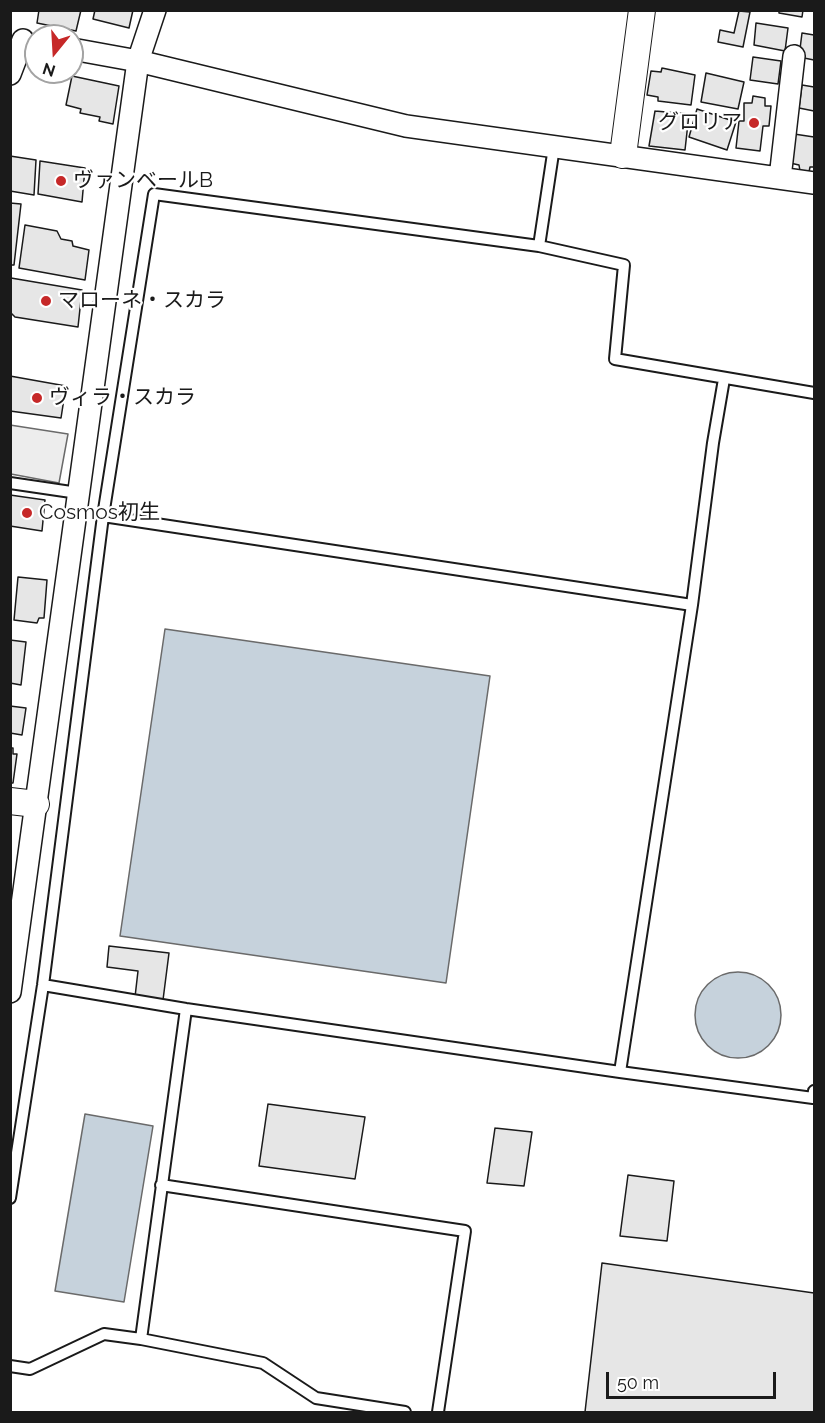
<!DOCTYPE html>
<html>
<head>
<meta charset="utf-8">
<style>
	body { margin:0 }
	#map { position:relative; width:825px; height:1423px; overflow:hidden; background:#fff; font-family:Raleway,sans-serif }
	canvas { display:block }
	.frame { position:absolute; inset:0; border:12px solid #1a1a1a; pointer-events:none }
	.north { position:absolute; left:24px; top:24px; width:60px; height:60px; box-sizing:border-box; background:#fff; border:2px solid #a3a3a3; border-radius:50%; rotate:198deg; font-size:16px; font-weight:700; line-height:24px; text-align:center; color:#1a1a1a }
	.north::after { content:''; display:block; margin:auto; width:21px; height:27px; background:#c62828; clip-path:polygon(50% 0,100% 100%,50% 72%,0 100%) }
	.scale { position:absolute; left:606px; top:1372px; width:170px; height:27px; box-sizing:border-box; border:3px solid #1a1a1a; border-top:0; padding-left:8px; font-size:18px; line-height:21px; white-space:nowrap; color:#1a1a1a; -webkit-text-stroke:4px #fff; paint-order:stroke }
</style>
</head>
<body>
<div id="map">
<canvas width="825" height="1423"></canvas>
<div class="frame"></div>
<div class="north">N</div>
<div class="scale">50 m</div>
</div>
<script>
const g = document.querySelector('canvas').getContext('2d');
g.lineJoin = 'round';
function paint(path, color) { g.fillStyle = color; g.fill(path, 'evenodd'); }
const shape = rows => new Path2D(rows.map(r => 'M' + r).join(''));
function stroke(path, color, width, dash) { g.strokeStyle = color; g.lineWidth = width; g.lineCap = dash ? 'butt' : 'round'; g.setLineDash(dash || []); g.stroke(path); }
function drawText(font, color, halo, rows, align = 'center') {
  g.font = font + ' Raleway,"Noto Sans JP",sans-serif'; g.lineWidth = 4.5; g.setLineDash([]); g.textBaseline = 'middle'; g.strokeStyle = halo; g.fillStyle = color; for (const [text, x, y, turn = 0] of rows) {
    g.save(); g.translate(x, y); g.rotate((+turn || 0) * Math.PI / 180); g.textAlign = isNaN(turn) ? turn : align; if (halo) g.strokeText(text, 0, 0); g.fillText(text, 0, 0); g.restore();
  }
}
const parking = shape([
	[10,425,68,434,59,483,11,474,10,425]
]);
paint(parking, '#ededed');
stroke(parking, '#6a6a6a', 1.5);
const water = shape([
	[165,629,490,676,446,983,120,936,165,629],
	'695 1015a43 43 0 1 1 86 0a43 43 0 1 1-86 0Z',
	[85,1114,153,1126,124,1302,55,1291,85,1114]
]);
paint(water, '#c6d2dc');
stroke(water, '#6a6a6a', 1.5);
const building = shape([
	[39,10,81,10,76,31,37,23,39,10],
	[95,10,133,10,129,28,93,19,95,10],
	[779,10,803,10,802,17,779,13,779,10],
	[739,11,750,12,743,47,718,42,720,30,734,33,739,11],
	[756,23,788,28,785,51,754,45,756,23],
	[802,33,814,35,814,60,799,57,802,33],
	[753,57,781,61,778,84,750,80,753,57],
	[662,68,695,75,691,105,658,101,658,97,647,95,651,71,661,72,662,68],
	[706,73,744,82,738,109,701,102,706,73],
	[72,76,119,86,113,124,99,121,100,117,80,113,81,109,66,105,72,76],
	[802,85,814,87,814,111,799,108,802,85],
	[753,96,765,98,765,106,771,106,769,126,763,126,760,151,736,148,739,121,744,121,744,103,752,103,753,96],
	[697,109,736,122,727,150,689,137,697,109],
	[655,111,689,114,685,150,649,146,655,111],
	[794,134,814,137,814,167,810,167,809,172,800,171,799,165,790,163,794,134],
	[10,156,36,160,34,195,10,191,10,156],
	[40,161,85,168,82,202,38,194,40,161],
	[10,203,21,204,14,265,10,265,10,203],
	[25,225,57,231,61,239,72,241,73,246,89,250,85,280,19,268,25,225],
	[11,278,82,290,78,327,15,317,10,312,11,278],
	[10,376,66,386,61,418,10,411,10,376],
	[10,495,45,500,42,531,10,526,10,495],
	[18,577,47,580,44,618,39,618,37,623,14,620,18,577],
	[10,640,26,642,21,685,10,683,10,640],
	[10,706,26,708,22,735,10,733,10,706],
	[10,748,13,748,13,754,17,754,13,783,10,783,10,748],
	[109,946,169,953,163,1000,135,997,138,971,107,967,109,946],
	[268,1104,365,1117,355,1179,259,1166,268,1104],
	[495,1128,532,1132,524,1186,487,1183,495,1128],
	[628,1175,674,1181,667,1241,620,1236,628,1175],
	[602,1263,814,1293,814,1412,585,1412,602,1263]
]);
paint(building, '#e6e6e6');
stroke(building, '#1a1a1a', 1.5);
const service = shape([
	[539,246,554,147],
	[10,483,78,493],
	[103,516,692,605],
	[43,985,186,1009,620,1072,813,1098,814,1091],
	[620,1072,692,605,713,443,724,379],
	[161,1185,465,1231,438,1412],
	[10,1198,43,985,103,516,154,194,539,246,624,265,615,359,814,393],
	[141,1339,186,1009],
	[10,1366,30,1369,104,1334,141,1339,263,1363,316,1398,405,1412]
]);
const minor = shape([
	[72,49,138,61,406,126,814,183],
	[10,74,23,40],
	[780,178,794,56],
	[10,992,138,61,155,10]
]);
const tertiary = shape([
	[623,155,642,10],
	[10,801,36,804]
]);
stroke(service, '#1a1a1a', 14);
stroke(minor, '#1a1a1a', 24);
stroke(tertiary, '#1a1a1a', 28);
stroke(service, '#fff', 10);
stroke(minor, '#fff', 21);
stroke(tertiary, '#fff', 26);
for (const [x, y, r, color] of [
	[754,123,6,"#c62828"],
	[61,181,6,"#c62828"],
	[46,301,6,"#c62828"],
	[37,398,6,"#c62828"],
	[27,513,6,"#c62828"]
]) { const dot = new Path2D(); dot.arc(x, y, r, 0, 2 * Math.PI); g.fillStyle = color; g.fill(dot); stroke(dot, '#fff', 2); }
drawText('21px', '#1a1a1a', '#fff', [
	["グロリア",742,123,"right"],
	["ヴァンベールB",73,181],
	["マローネ・スカラ",58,301],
	["ヴィラ・スカラ",49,398],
	["Cosmos初生",39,513]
], 'left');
</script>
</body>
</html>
